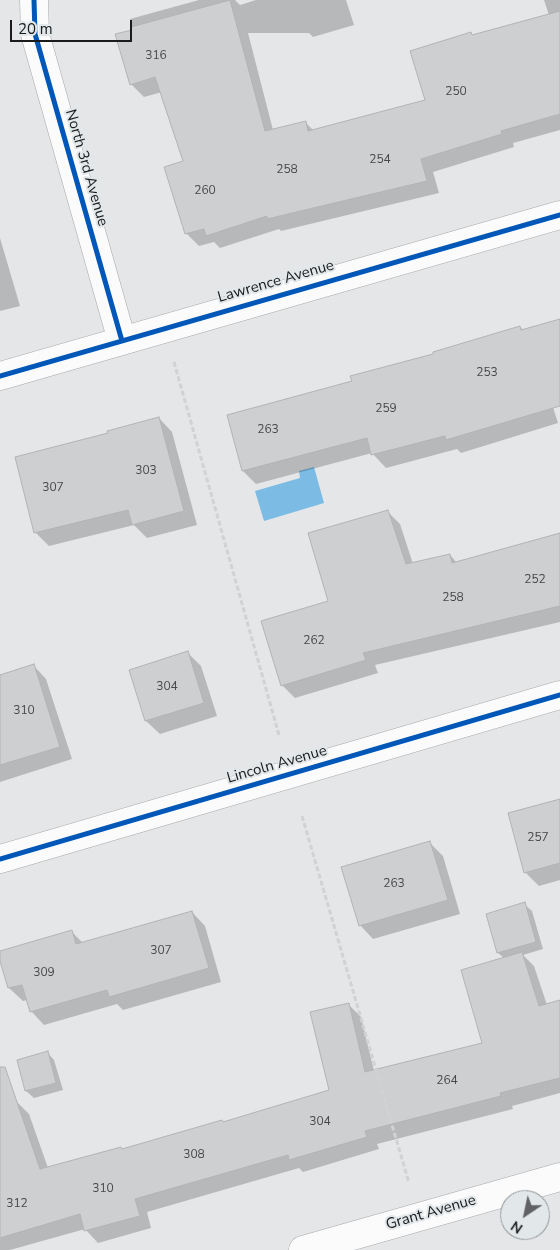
<!DOCTYPE html>
<html>
<head>
<meta charset="utf-8">
<style>
	body { margin:0 }
	#map { position:relative; width:560px; height:1250px; overflow:hidden; background:#e4e6e8; font-family:"Nunito Sans",sans-serif }
	canvas { display:block }
	.north { position:absolute; left:500px; top:1190px; width:50px; height:50px; box-sizing:border-box; background:#e2e7ea; border:1px solid #929598; border-radius:50%; rotate:214deg; font-size:14px; font-weight:700; line-height:20px; text-align:center; color:#1a1b1c }
	.north::after { content:''; display:block; margin:auto; width:18px; height:22px; background:#616263; clip-path:polygon(50% 0,100% 100%,50% 72%,0 100%) }
	.scale { position:absolute; left:10px; top:20px; width:122px; height:22px; box-sizing:border-box; border:2px solid #1a1b1c; border-top:0; padding-left:6px; font-size:15px; line-height:18px; white-space:nowrap; color:#1a1b1c; -webkit-text-stroke:4px #e2e7ea; paint-order:stroke }
</style>
</head>
<body>
<div id="map">
<canvas width="560" height="1250"></canvas>
<div class="north">N</div>
<div class="scale">20 m</div>
</div>
<script>
const g = document.querySelector('canvas').getContext('2d');
g.lineJoin = 'round';
function paint(path, color) { g.fillStyle = color; g.fill(path, 'evenodd'); }
const shape = rows => new Path2D(rows.map(r => 'M' + r).join(''));
function stroke(path, color, width, dash) { g.strokeStyle = color; g.lineWidth = width; g.lineCap = dash ? 'butt' : 'round'; g.setLineDash(dash || []); g.stroke(path); }
function drawText(font, color, halo, rows, align = 'center') {
  g.font = font + ' "Nunito Sans",sans-serif'; g.lineWidth = 4; g.setLineDash([]); g.textBaseline = 'middle'; g.strokeStyle = halo; g.fillStyle = color; for (const [text, x, y, turn = 0] of rows) {
    g.save(); g.translate(x, y); g.rotate((+turn || 0) * Math.PI / 180); g.textAlign = isNaN(turn) ? turn : align; if (halo) g.strokeText(text, 0, 0); g.fillText(text, 0, 0); g.restore();
  }
}
paint(shape([
	[314,467,324,503,264,521,255,491,300,478,299,471]
]), '#7bbbe4');
paint(shape([
	[199,0,235,0,240,5,256,0,346,0,354,25,313,37,309,33,248,33,273,130,305,122,314,131,427,101,473,36,549,15,544,0,560,0,560,130,513,143,514,147,433,172,439,193,281,231,279,229,220,248,214,242,199,246,186,233,185,162,162,92,144,97,131,84,133,30,130,19],
	[0,238,20,306,0,311],
	[560,321,560,399,551,401,558,423,461,453,457,449,386,468,372,453,256,484,243,471,228,416,353,382,520,327,524,331],
	[159,418,172,432,197,525,147,538,134,525,49,546,35,532,110,434],
	[388,512,400,524,413,564,450,555,457,563,560,535,560,622,375,665,378,673,295,698,282,685,329,601],
	[188,653,201,666,217,716,160,734,146,721,130,671],
	[34,666,46,679,72,759,0,782,0,676],
	[560,801,560,880,539,886,525,872],
	[430,843,443,856,460,914,373,939,360,925],
	[524,904,532,911,543,949,523,955,534,966,547,1005,560,1001,560,1093,512,1106,513,1109,377,1144,379,1149,303,1172,299,1168,147,1212,151,1228,98,1243,85,1229,10,1250,0,1250,0,1106,16,1101,29,1114,48,1168,224,1123,331,1090,348,1004,361,1017,374,1071,484,1044,504,958,498,953,488,915],
	[192,912,205,926,221,982,123,1010,117,1004,44,1025,31,1011,27,1000,23,1001,9,988,0,952,72,932,83,943],
	[47,1052,54,1060,63,1090,34,1098,26,1091,18,1060]
]), '#0003');
const building = shape([
	[230,0,265,131,306,121,308,131,425,100,410,51,471,32,472,35,560,11,560,114,501,131,502,134,421,159,427,181,267,219,267,216,206,236,204,229,185,234,164,167,183,161,155,77,130,85,115,34,132,30,131,27,230,0],
	[560,319,560,406,446,440,445,436,371,455,367,438,242,471,227,415,352,381,350,376,433,354,433,352,520,326,521,330,560,319],
	[159,417,184,511,132,525,128,510,34,533,15,457,108,433,107,431,159,417],
	[388,510,406,564,450,554,452,563,560,533,560,606,363,653,366,660,281,686,261,621,328,601,308,533,388,510],
	[188,651,204,703,145,721,129,670,188,651],
	[34,664,60,747,0,765,0,675,34,664],
	[560,799,560,863,524,873,508,813,560,799],
	[430,841,448,900,359,926,341,867,430,841],
	[525,902,536,942,497,953,486,914,525,902],
	[192,911,209,968,109,997,107,990,30,1012,22,985,8,988,0,961,0,951,72,930,76,944,192,911],
	[522,952,539,1006,560,1000,560,1078,500,1093,501,1096,365,1131,367,1137,289,1160,288,1155,135,1199,140,1216,84,1231,80,1214,0,1238,0,1067,5,1067,40,1169,121,1147,122,1149,222,1120,223,1122,329,1090,310,1012,349,1003,365,1072,482,1043,461,970,522,952],
	[48,1051,56,1083,25,1091,17,1060,48,1051]
]);
paint(building, '#cdcfd1');
stroke(building, '#b1b3b4', 1);
const minor = shape([
	[34,0,35,34,122,341],
	[0,376,560,215],
	[0,859,560,695],
	[303,1250,560,1177]
]);
stroke(minor, '#a6a8a9', 29);
stroke(shape([
	[174,362,279,735],
	[302,816,409,1183]
]), '#d1d2d2', 3, [5, 2.5]);
stroke(minor, '#fbfbfc', 28);
stroke(shape([
	[34,0,35,34,122,341],
	[0,376,560,215],
	[0,859,560,695]
]), '#0057b8', 5);
drawText('12px', '#474849', null, [
	["316",156,56],
	["250",456,92],
	["254",380,160],
	["258",287,170],
	["260",205,191],
	["253",487,373],
	["259",386,409],
	["263",268,430],
	["303",146,471],
	["307",53,488],
	["252",535,580],
	["258",453,598],
	["262",314,641],
	["304",167,687],
	["310",24,711],
	["257",538,838],
	["263",394,884],
	["307",161,951],
	["309",44,973],
	["264",447,1081],
	["304",320,1122],
	["308",194,1155],
	["310",103,1189],
	["312",17,1204]
]);
drawText('15px', '#1a1b1c', '#e2e7ea', [
	["North 3rd Avenue",86,168,74],
	["Lawrence Avenue",276,282,-16],
	["Lincoln Avenue",277,765,-16],
	["Grant Avenue",431,1213,-16]
]);
</script>
</body>
</html>
